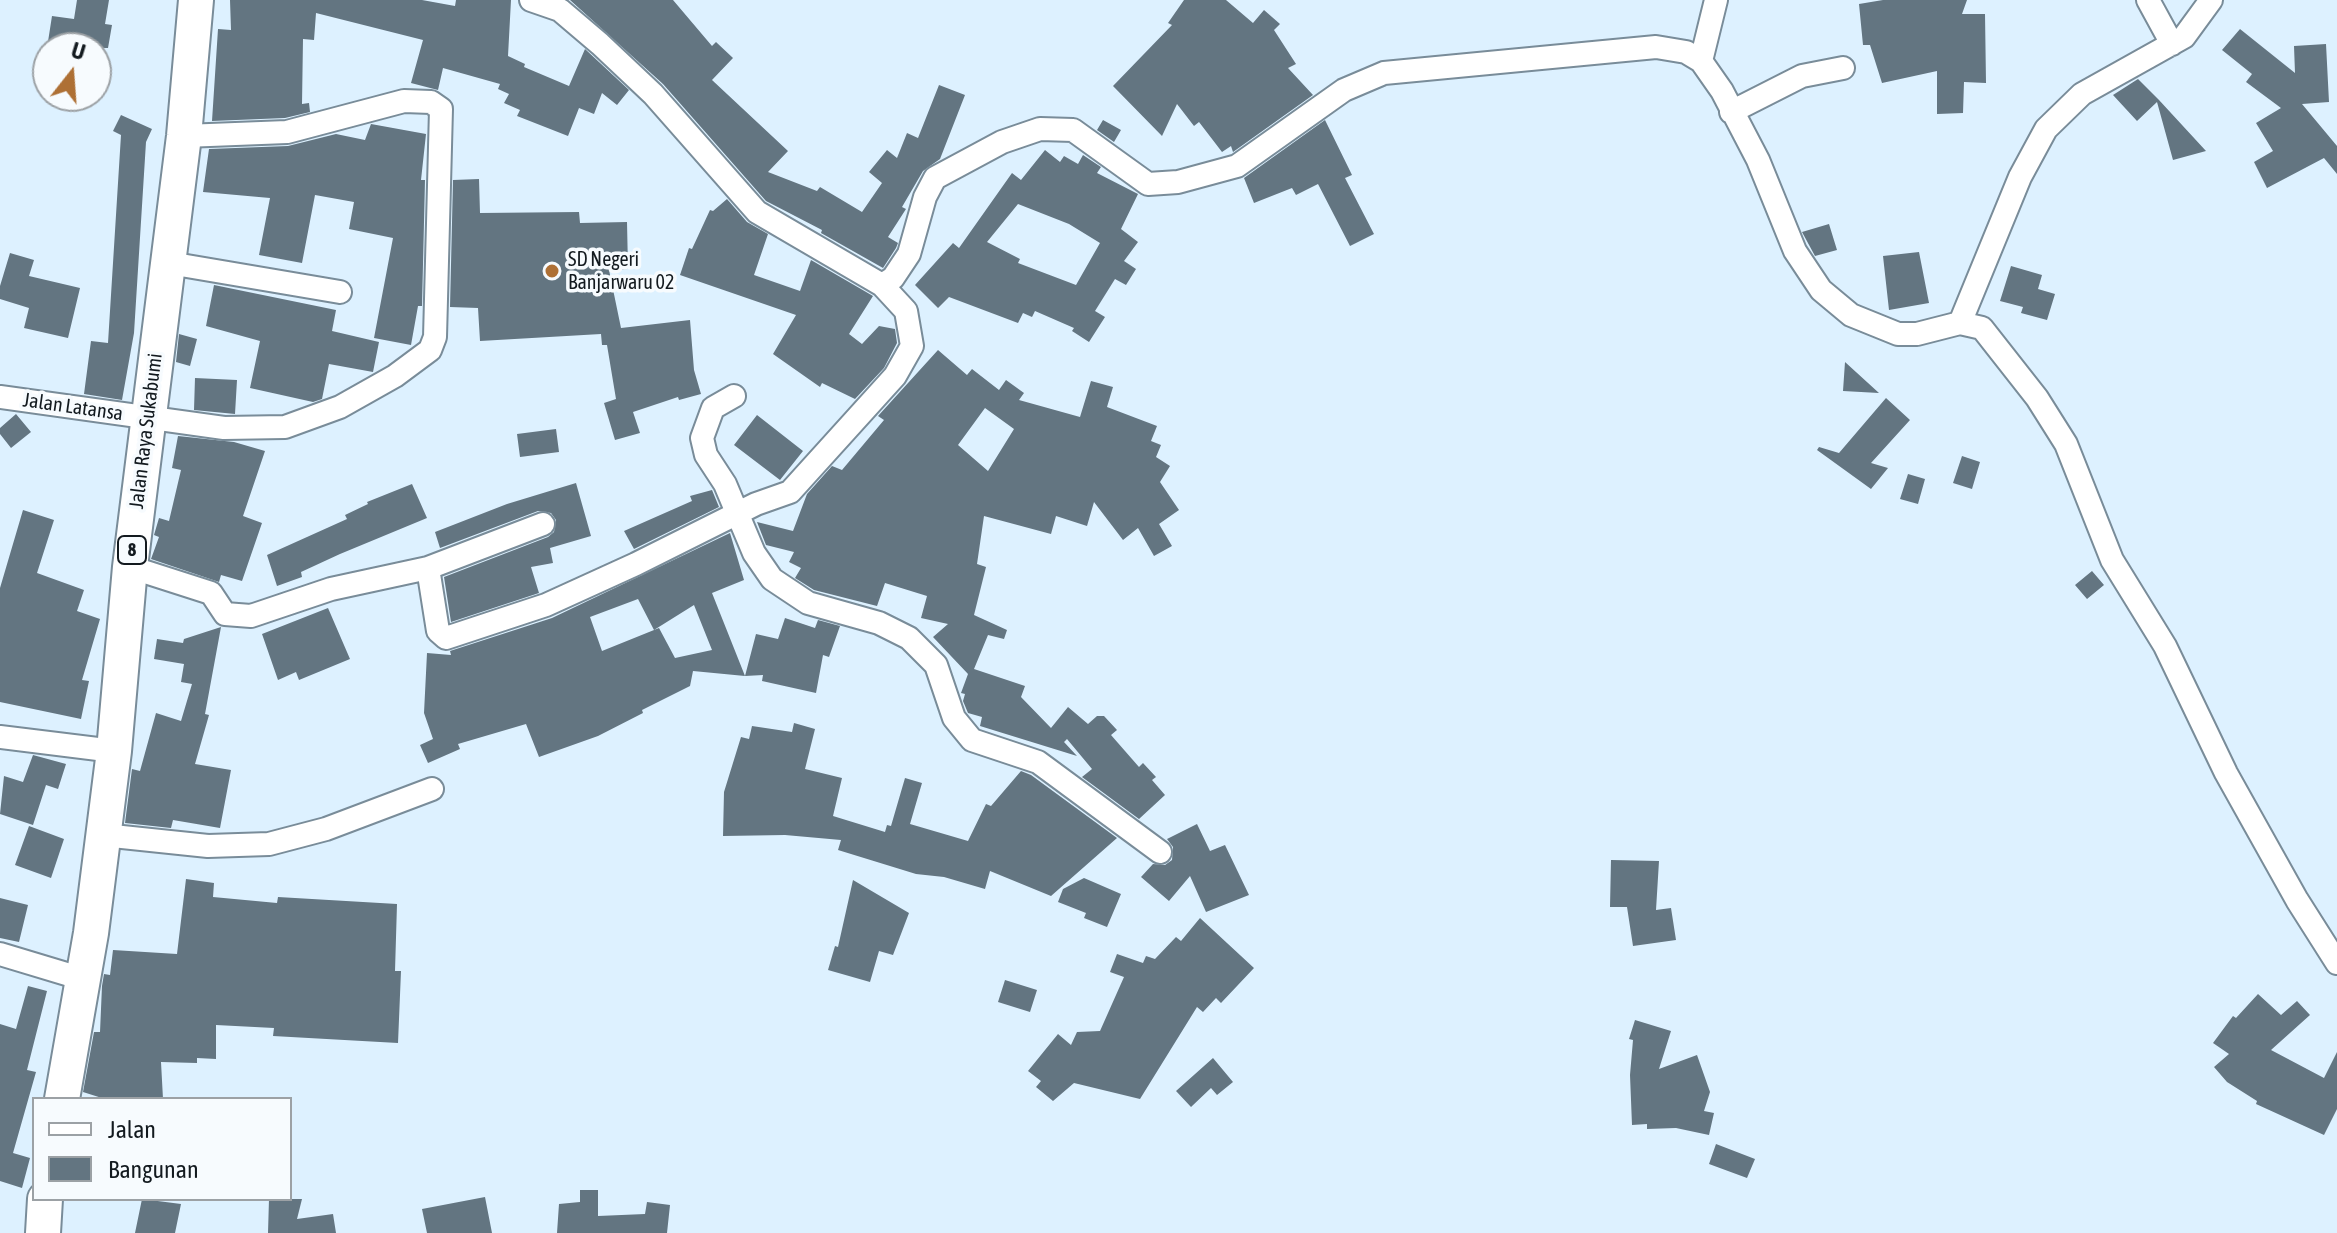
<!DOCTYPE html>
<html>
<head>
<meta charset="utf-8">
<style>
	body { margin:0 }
	#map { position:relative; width:2337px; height:1233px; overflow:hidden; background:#ddf1ff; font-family:"Asap Condensed",sans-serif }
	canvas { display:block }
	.legend { position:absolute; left:32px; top:1097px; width:260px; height:104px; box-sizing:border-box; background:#f7fbfe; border:2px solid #9ca1a5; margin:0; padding:10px 14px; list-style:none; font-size:24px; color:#131a1f }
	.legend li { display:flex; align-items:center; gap:16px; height:40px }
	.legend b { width:40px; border:2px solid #9ca1a5 }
	.north { position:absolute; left:32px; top:32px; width:80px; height:80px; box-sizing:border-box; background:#f7fbfe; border:2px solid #9ca1a5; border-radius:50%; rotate:17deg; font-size:22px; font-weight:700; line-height:32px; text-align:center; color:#131a1f }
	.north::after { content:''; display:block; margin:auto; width:28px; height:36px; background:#ae7035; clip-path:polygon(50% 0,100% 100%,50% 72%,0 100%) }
</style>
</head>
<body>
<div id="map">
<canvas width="2337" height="1233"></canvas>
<ul class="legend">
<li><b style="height:10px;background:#fff"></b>Jalan</li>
<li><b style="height:22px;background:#637581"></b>Bangunan</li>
</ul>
<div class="north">U</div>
</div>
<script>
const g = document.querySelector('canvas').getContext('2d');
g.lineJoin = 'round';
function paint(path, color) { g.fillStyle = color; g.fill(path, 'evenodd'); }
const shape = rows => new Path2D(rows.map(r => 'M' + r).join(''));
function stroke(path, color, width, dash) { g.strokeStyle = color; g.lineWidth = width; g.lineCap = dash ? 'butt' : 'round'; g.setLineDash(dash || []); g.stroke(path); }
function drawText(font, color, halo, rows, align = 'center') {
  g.font = font + ' "Asap Condensed",sans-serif'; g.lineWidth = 7; g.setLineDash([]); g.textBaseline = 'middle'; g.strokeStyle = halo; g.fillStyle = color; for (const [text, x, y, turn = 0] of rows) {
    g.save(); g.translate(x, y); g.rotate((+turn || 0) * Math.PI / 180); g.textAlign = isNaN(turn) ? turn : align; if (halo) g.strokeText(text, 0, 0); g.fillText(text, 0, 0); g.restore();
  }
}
paint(shape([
	[77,0,109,0,105,24,112,25,108,48,47,48,52,16,74,19],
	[230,0,422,0,455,6,456,0,511,0,508,56,525,64,524,67,569,86,585,49,629,90,617,105,602,93,594,114,579,108,568,136,517,116,520,110,504,103,509,94,498,89,500,84,443,68,438,90,411,83,423,40,316,13,314,40,303,39,302,104,309,103,310,112,285,118,212,121,218,29,231,30],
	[570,0,673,0,712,46,716,42,733,58,712,80,788,151,768,172,817,191,820,187,862,212,882,183,869,172,887,150,897,158,907,133,918,138,939,85,965,95,940,159,923,171,902,207,906,209,888,237,898,243,896,248,883,268,821,233,822,230,766,201,663,84],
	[1184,0,1226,0,1253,23,1264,10,1280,24,1274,30,1296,64,1288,68,1313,95,1233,152,1231,146,1222,152,1199,122,1194,126,1177,104,1162,136,1113,86,1172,25,1168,23],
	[1883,0,1967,0,1962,14,1985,14,1986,83,1964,82,1963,113,1937,114,1937,71,1882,83,1870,45,1863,45,1859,4],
	[2240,29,2295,73,2294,46,2326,44,2329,102,2302,104,2337,146,2337,174,2324,158,2267,188,2254,162,2273,151,2256,123,2281,108,2246,82,2252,74,2222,50],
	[2138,79,2159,100,2206,151,2173,160,2157,102,2137,121,2113,95],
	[121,115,152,129,146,142,134,333,122,400,84,394,91,341,108,343,121,135,113,131],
	[1103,120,1121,130,1114,142,1097,130],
	[1325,120,1352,175,1345,178,1374,234,1350,246,1318,184,1296,195,1292,188,1254,203,1244,178],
	[371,124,426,134,421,180,425,180,422,306,418,306,411,345,374,338,393,238,349,229,354,202,315,195,302,263,259,255,270,198,203,192,209,149,288,146,336,134,365,140],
	[1045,150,1060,162,1064,156,1078,164,1083,155,1101,167,1097,173,1138,194,1121,229,1138,242,1124,261,1136,269,1126,285,1115,279,1095,311,1105,317,1089,342,1072,331,1074,328,1035,311,1032,317,1023,313,1018,323,949,297,938,308,915,285,953,243,959,248,1012,173,1021,180],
	[1018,204,1069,224,1100,243,1076,285,1018,263,1020,259,987,242],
	[479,179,480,213,579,212,580,223,627,222,628,269,609,270,621,328,690,320,694,370,701,394,679,400,678,397,633,412,640,433,615,440,604,403,616,399,607,345,602,345,601,334,480,341,478,308,450,307,453,180],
	[727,199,747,222,768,234,754,275,800,291,811,260,873,296,849,334,862,344,879,326,895,329,897,343,884,368,855,399,822,383,820,387,773,354,796,315,680,275,689,248,692,249,710,210,713,211],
	[1829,224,1837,250,1815,256,1802,232],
	[1919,252,1929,303,1889,310,1883,256],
	[10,253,34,260,29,276,80,288,68,338,24,328,29,308,0,299,0,286],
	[2011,266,2042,275,2038,289,2055,294,2047,320,2021,313,2023,307,2000,301],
	[214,285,336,310,332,331,379,342,373,372,329,364,322,399,313,402,250,388,260,341,206,326],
	[179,334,197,339,190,366,176,362],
	[938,350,967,375,972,369,999,390,1006,380,1024,393,1019,400,1080,417,1091,381,1113,387,1107,407,1157,426,1151,441,1161,445,1156,457,1170,466,1160,482,1179,510,1159,524,1172,546,1154,556,1138,528,1123,540,1094,502,1087,526,1056,516,1051,534,984,516,977,564,986,567,974,615,1007,630,1004,639,988,635,974,669,1025,686,1021,697,1051,728,1068,707,1088,724,1097,716,1104,716,1117,730,1111,735,1139,767,1143,763,1156,777,1152,780,1165,795,1139,819,1082,777,1092,769,1067,739,1064,742,1077,756,980,726,982,717,968,713,963,701,965,694,961,693,968,674,933,637,948,624,921,618,927,596,885,583,877,606,814,590,795,578,801,568,789,562,794,552,766,545,757,522,793,531,807,494,832,466,842,470,884,420,878,416],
	[985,408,1014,429,988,471,958,445],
	[1845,362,1879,393,1843,391],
	[195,378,237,380,235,414,194,410],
	[1886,398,1910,420,1871,463,1888,468,1871,489,1817,450,1819,447,1839,453],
	[16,414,31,432,11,448,0,434,0,428],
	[757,415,803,451,780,480,734,445],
	[556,429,559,452,520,457,517,434],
	[178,436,234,442,265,451,243,516,262,523,242,581,221,575,219,582,151,559,159,537,154,535,159,518,169,521,181,470,172,468],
	[1962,456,1980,462,1972,489,1953,483],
	[1908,474,1925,479,1918,504,1900,499],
	[576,483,591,536,550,548,553,563,531,567,539,593,451,622,444,577,548,537,554,532,556,520,551,513,538,511,440,548,435,532,507,504],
	[412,484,427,518,340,554,301,572,302,577,277,586,267,555,347,519,345,515,368,504,367,502],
	[712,490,719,507,634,549,624,531,692,501,690,496],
	[23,510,54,520,37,573,84,590,77,611,100,619,82,680,89,681,81,719,0,702,0,588],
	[730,533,744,580,712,593,745,676,693,671,690,686,642,710,643,713,598,736,539,757,526,724,458,744,460,749,428,763,420,745,433,739,424,713,427,653,451,655,450,651,552,618],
	[638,599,654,630,694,605,712,650,675,658,659,628,602,651,590,617],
	[2092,571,2104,585,2087,599,2075,585],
	[328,608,350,659,299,680,296,672,278,680,262,634],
	[785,618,815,628,818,620,840,626,829,657,823,655,816,693,762,681,763,675,745,676,756,634,778,639],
	[221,627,205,714,209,715,195,764,231,770,220,828,173,820,171,828,125,823,132,769,140,771,156,713,181,721,192,684,181,682,184,664,154,659,157,639,183,643,184,639],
	[794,723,815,729,805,769,842,778,833,816,885,832,887,825,891,826,905,778,922,783,910,824,968,841,986,804,991,806,1021,771,1031,775,1117,838,1051,896,990,871,985,889,944,877,916,874,838,850,841,840,785,835,723,836,724,792,741,737,749,739,752,726,792,732],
	[33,755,66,764,58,789,46,785,33,825,0,814,4,776,23,782],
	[1197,824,1210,851,1225,845,1249,895,1206,912,1190,876,1169,901,1141,877,1153,864,1165,865,1172,860,1173,847,1167,839],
	[29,826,64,839,51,878,15,865],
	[1611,860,1659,861,1656,910,1671,908,1676,940,1633,946,1627,907,1610,907],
	[1084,878,1121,894,1107,927,1084,918,1086,913,1058,902,1063,889],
	[186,879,214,883,213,897,277,903,278,897,397,904,395,971,401,971,398,1043,273,1036,274,1028,216,1025,216,1059,197,1058,197,1063,161,1062,163,1099,105,1099,83,1092,94,1032,100,1032,102,986,104,974,110,975,113,950,177,954],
	[853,880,909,913,893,955,879,951,870,982,828,970,835,946,838,947],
	[0,898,28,905,19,942,0,938],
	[1200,918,1254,968,1221,1003,1216,998,1203,1012,1197,1007,1140,1099,1074,1083,1053,1101,1036,1087,1041,1081,1028,1071,1058,1034,1071,1045,1077,1032,1100,1031,1124,977,1110,972,1117,954,1143,963,1146,956,1155,959,1176,937,1181,941],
	[1005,980,1037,990,1030,1012,998,1002],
	[28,986,47,991,27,1070,36,1072,13,1153,30,1158,22,1188,0,1181,0,1024,16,1029],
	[2258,994,2281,1015,2297,1001,2310,1015,2271,1050,2324,1078,2337,1052,2337,1109,2324,1135,2256,1104,2257,1101,2227,1082,2214,1067,2229,1054,2213,1043,2233,1016,2236,1018],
	[1635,1020,1671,1031,1659,1069,1697,1055,1710,1092,1704,1111,1714,1113,1709,1135,1676,1128,1647,1129,1647,1124,1632,1125,1630,1075,1633,1040,1629,1039],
	[1213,1058,1233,1082,1217,1095,1211,1088,1191,1107,1176,1091],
	[1716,1144,1755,1159,1747,1178,1709,1164],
	[580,1190,598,1190,598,1216,645,1214,647,1202,670,1205,667,1233,557,1233,559,1204,580,1202],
	[485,1197,492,1233,427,1233,422,1209],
	[142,1199,181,1204,175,1233,135,1233],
	[269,1199,302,1199,297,1219,333,1214,336,1233,268,1233]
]), '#637581');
const minor = shape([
	[2148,0,2172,44],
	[1701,61,1716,0],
	[1731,112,1802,76,1843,68],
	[169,263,340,292],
	[882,285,893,278,909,254,925,197,935,178,1002,142,1040,129,1073,130,1148,184,1178,182,1237,166,1344,90,1384,73,1656,47,1686,52,1701,61,1722,91,1758,160,1795,251,1821,290,1851,315,1898,334,1917,334,1960,323,1982,328,2037,398,2066,444,2112,560,2165,646,2226,773,2297,900,2337,963],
	[1960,323,2020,177,2046,129,2082,94,2184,37,2211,0],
	[734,396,713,408,702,438,706,455,725,484,754,553,772,579,808,603,879,623,909,638,936,665,954,718,972,740,1038,762,1160,852],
	[0,397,224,428,285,427,340,407,395,376,430,350,435,337,441,109,431,102,404,101,287,132,184,136],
	[130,567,211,593,225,614,251,616,331,589,428,568,543,524],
	[428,568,438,631,446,638,546,605,636,564,756,504,790,492,895,376,912,346,906,311,882,285,757,212,653,94,600,44,560,10,531,0],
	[0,737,114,751],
	[103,835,208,846,269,844,326,829,432,789],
	[0,954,83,979]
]);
const highway = shape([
	[62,1099,91,933,114,751,130,567,184,136,196,0],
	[43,1233,45,1199]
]);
stroke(minor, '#798c99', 26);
stroke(highway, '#798c99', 38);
stroke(minor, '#fff', 22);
stroke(highway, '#fff', 34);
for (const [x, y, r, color] of [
	[552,271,8,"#ae7035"]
]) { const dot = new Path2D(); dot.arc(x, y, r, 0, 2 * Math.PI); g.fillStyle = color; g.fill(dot); stroke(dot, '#f7fbfe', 3); }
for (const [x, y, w] of [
	[132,550,28]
]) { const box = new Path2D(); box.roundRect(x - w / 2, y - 14, w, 28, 6); g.fillStyle = '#f7fbfe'; g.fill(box); stroke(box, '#131a1f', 2); }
drawText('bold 18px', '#131a1f', null, [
	["8",132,550]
]);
drawText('20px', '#131a1f', '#f7fbfe', [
	["SD Negeri",568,260],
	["Banjarwaru 02",568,283]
], 'left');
drawText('20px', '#131a1f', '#f7fbfe', [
	["Jalan Latansa",73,407,8],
	["Jalan Raya Sukabumi",146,431,-83]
]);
</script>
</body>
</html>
